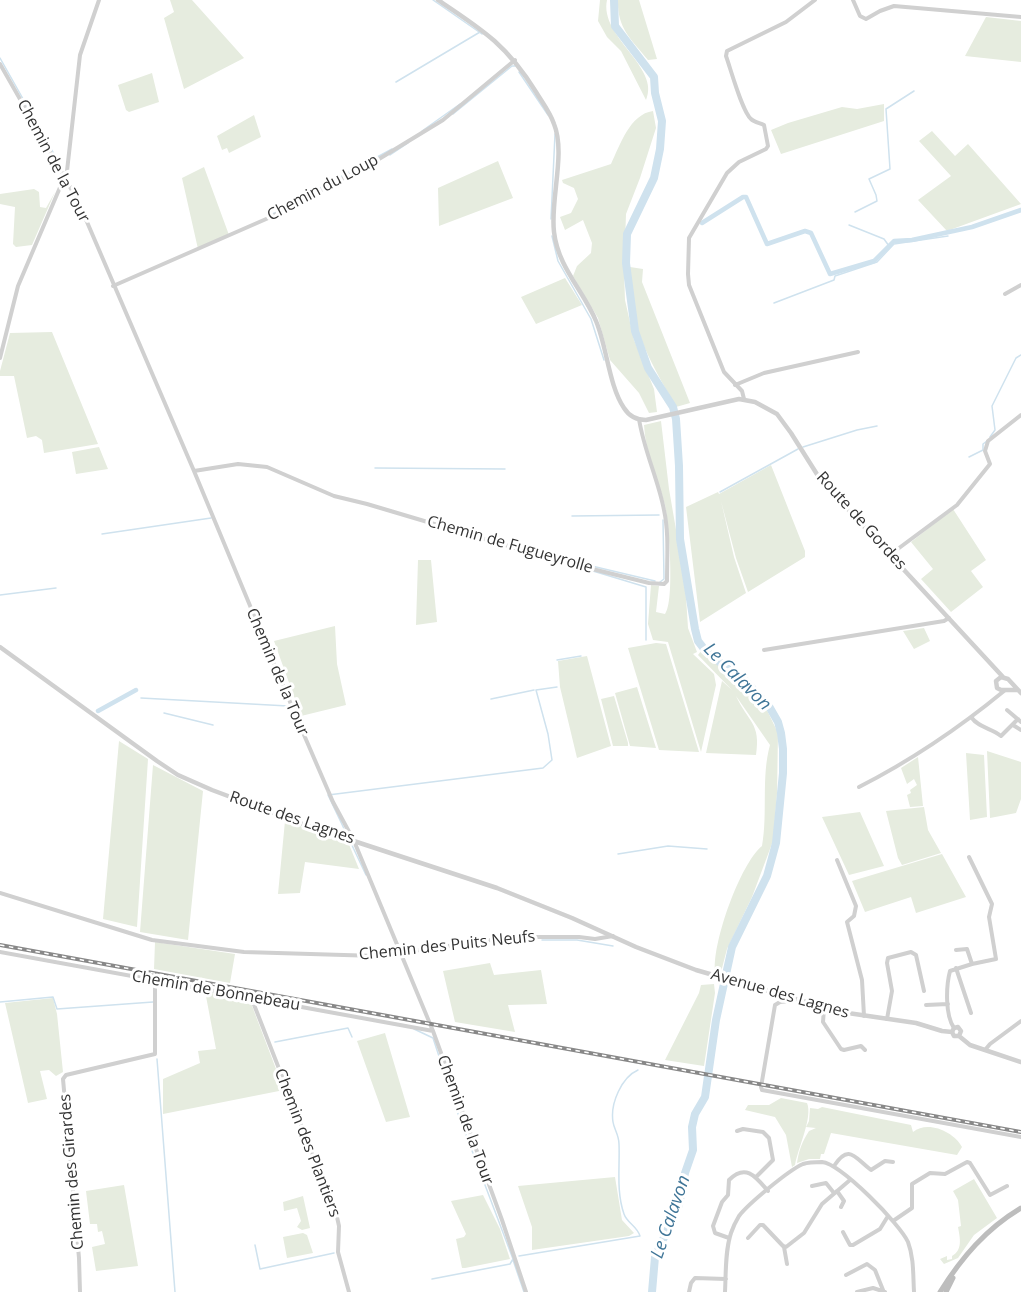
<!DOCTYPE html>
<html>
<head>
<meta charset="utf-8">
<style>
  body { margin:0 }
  canvas { display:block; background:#fff }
</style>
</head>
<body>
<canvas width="1021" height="1292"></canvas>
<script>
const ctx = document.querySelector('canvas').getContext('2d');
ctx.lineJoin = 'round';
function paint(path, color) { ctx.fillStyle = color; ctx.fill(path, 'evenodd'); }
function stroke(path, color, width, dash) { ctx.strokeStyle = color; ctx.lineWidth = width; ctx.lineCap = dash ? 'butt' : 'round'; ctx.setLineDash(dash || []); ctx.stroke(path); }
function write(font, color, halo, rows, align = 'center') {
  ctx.font = font + ' "Open Sans",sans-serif'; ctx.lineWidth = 6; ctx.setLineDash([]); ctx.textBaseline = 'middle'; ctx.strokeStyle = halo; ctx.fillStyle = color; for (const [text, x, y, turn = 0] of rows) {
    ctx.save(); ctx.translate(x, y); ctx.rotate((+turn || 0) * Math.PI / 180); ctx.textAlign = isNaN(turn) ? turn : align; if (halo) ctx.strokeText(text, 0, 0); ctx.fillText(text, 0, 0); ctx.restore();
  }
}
paint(new Path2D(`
  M170,0H192L244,58L184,89L164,18L174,12Z
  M600,0H607C599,37 661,67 646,100L621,51L607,37L598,21Z
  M618,0H639L657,59L648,60C631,39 617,28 618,0Z
  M986,17L1021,21V62L965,56Z
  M152,73L159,102L129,112L126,110L118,85Z
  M884,104V121L781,154L771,130L788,123L842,107L857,109Z
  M653,111L656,128L640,178L626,214L624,272L625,300L634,340L654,389L657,412L649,413L639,393L610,360L598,318L573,276L577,266L591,253L592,243L583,220L565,230L560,217L571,213L578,199L574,188L563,183L562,180L611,164C620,145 630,114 653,111Z
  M254,115L261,137L229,153L227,148L222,150L217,136Z
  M932,131L955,156L968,144L1021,204L947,231L918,200L951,176L919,141Z
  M498,161L513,198L439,226L438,188Z
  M204,167L229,235L198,249L182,178Z
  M34,189L39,192L40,207L46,208L55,192L32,245L16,247L13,244L15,207L0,204V194Z
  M630,267L643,269L642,282L690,403L676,407C657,373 636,339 631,300C630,289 631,278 630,267Z
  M565,278L582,305L536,324L521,297Z
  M52,332L98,444L44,453L42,440L36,436L27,438L14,376H0V371L10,333Z
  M661,421L669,489L685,582L688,628L697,652L693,654L714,674L716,685L701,752L668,642L653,640L648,624L651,585L659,586L656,612L665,614C675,602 669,523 665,505C658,478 645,452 644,425Z
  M99,447L108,469L76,474L72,452Z
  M771,465L805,551V557L748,592L736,558L721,501L734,557L746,593L700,622L686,507L718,492L719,494Z
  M953,509L986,560L971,571L983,587L951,612L921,579L933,569L911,542Z
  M418,560H431L437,622L416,625Z
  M335,626L337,664L346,705L301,716L274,641Z
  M924,628L930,641L914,649L903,631Z
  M656,643L666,644L699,752L659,750L628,648Z
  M701,651L745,682L765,706L778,733L777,794L773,841L752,897L727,949L721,972L715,970C713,941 740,864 762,846C768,813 761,777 770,745L736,696C748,722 761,723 756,755L706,753L722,681L732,690L698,655Z
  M587,656L611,746L577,758L560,687L558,661Z
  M637,687L656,748L630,746L615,693Z
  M614,696L628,743V746H613L601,699Z
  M119,741L148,759L137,927L103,919Z
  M987,751L1021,762V799L1016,813L990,818Z
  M966,753L984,755L987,817L970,820Z
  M918,757L923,806L910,807L907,795L911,793L910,790L917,785L914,779L907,784L901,768Z
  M153,765L203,791L188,940L140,932Z
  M924,807L928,830L941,853L902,865L898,858L886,811Z
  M860,812L884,866L849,875L822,817Z
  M285,821L348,842L359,869L305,862L300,893L278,894Z
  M942,854L966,897L916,913L911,897L865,912L852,881Z
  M155,942L235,954L230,983L154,969Z
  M490,963L494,975L541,970L547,1004L508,1005L515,1032L455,1022L443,971Z
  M714,984L715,993L704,1066L665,1060L699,993L701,985Z
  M205,991L249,998L284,1090L163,1114V1079L200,1063L198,1051L216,1049Z
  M53,998L57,1014L63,1072L56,1076L49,1070L40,1071L47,1099L28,1103L5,1003Z
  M385,1033L410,1117L386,1122L357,1041Z
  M781,1098L807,1103C813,1117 798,1148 795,1165L792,1167L786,1135L775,1117L745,1110L748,1105H769Z
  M822,1107L911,1125L913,1132C928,1120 954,1132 962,1147L957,1155L831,1133L824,1154H821L820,1159H809L797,1163C799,1150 802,1142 809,1131L816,1128L806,1127L809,1121L810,1108L818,1109Z
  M615,1177L622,1220L634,1233L629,1236L532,1250V1227L518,1186Z
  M974,1179L997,1218L974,1235L958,1258L944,1264L940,1259L947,1256V1260L952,1259V1256C963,1250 960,1238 958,1227L961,1226L958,1200L953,1191Z
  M124,1185L138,1266L96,1271L92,1247L105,1244L102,1231L98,1232L97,1224H90L86,1191Z
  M483,1195L500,1229L510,1259L465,1268H462L456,1239L464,1237L466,1234L451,1201Z
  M303,1196L310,1228L302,1230L297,1227L301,1221L297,1208L284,1211L283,1202Z
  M303,1233L307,1235L313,1253L287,1258L283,1237Z`), '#e6ecdf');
stroke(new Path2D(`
  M433,0L482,34
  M0,58L62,168
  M519,72L548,115
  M396,82L480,32
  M453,114L512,66H515
  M422,131L460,104
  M390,155L408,143
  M320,188L392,149
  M855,212L877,201L876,195L869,179L890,169L886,109L914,91
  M270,215L279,211
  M551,219L555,134
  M849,225L884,239L889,246
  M552,236L558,261L591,319L604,360
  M774,303L834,280L835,276L877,262L894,244L948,236
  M990,437L995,430L992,406L1016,358L1021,355
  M803,447L857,430L877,426
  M969,457L983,450V444L987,441
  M375,468L505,469
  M720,492L798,449
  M572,516L659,515
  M102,534L211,518
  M575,562L655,581
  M593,571L646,587V640
  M660,582L664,579L663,520
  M0,595L56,588
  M557,660L581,656
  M141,698L288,706
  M491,699L534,690
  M164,713L213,725
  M348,837L328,795L543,768L552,760L548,734L536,690L557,687
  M350,841L366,875
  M618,854L668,846L707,849
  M542,940H577L613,946
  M0,1002L53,997L57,1009L153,1002
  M414,1029L433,1038L457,1111L513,1259L510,1264L432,1279
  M275,1042L348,1028L352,1037
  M157,1059L175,1292
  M255,1245L260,1269L334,1253
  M519,1256L640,1236C637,1226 627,1223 624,1214C616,1191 620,1167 619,1144C619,1135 614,1129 613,1122C610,1103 622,1077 638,1070
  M513,1260L524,1292`), '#cfe2ee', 1.5);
stroke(new Path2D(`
  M702,223L743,197H746L767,244L805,231L811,233L830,274L874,261L894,241L912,240L972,227L1021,210
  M98,711L136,690`), '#cfe2ee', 4.5);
stroke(new Path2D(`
  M614,0L615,26L654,77L655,93L662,121L660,149L654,178L627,234L626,263L635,331L648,368L673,407L676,419L679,466L680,539L695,629L698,641L705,650L728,669L742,677L770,708L778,722L781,733L783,749V773L776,843L767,876L732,947L716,1020L705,1097L695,1114L692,1127L693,1150L685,1173L679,1205L655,1257L652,1292`), '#cfe2ee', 8);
stroke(new Path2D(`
  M853,0L860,16L866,19L880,11L894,6L1021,17
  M0,64L78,201L194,471L298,721L333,802L354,841L433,1031L502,1220L526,1292
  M113,286L273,216L379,159L443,120L515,60
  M1005,294L1021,285
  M0,358L18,286L67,171L80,55L99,0
  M735,385L764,373L858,352
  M744,399L742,391L724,372L689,285L688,274L689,238L727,173L739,162L766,149L768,146L764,125C760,123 754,122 751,119C742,111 731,70 726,56L727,51L786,22L815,0
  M194,471L238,464L267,467L334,496L367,504L552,559L649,583L664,584L667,581C667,557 669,533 664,510C658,479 644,451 639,419
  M891,554L957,505L990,464L985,451L988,441L1021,415
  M764,650L944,621L949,618
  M1007,710L1021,722
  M971,717C979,728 991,728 1001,736L1018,719
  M1013,725L1021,730
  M859,787C912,760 959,728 1004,691
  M837,860L856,906L854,916L847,922L862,980L864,1016
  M0,893L152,940L244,952L377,956L491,940L537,937H579L595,939L613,936
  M956,950L967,949L972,964
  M0,952L433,1031
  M956,968L971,1013
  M251,997L337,1217L339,1226L338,1252L349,1292
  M791,998L789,1001L780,1002L775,1005L761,1087L762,1090L1021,1137
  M926,1005L948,1004
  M824,1008L823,1022L841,1049L844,1050L861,1046L865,1050
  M887,1019L892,991L887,963L888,958L911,952L916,955L924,991
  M954,1028C945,1015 946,986 950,971L972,964L996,959L989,917L992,904L969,857
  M985,1050L990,1044L1021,1021
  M737,1131L743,1129L763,1132L769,1138L773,1160L756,1177
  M834,1166C849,1143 855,1158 871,1170L885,1161L893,1162
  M812,1186L826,1183L834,1193
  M837,1191L844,1201L841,1207
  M893,1221L912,1208V1184L930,1173L945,1174L967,1162L970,1163L990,1195L1007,1186
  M843,1232L850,1245H853L880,1229L888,1216
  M729,1238L715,1233L713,1226L722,1202L728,1195L729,1180C746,1163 756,1177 768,1191
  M748,1238L760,1225H763L783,1246L786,1247L804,1233L822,1204L850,1180
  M784,1247L787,1264
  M846,1275L867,1264L875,1270L883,1290
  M80,1292L79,1258L63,1079L66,1075L155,1054V980
  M689,1292L691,1283L695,1278L726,1279
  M725,1292C726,1273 725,1251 731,1233C733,1227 736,1221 739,1216C748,1204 789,1170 803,1164C809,1162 816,1162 822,1162C841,1164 900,1224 908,1242C914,1258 913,1275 914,1292
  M857,1292L873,1288L885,1292`), '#d0d0d0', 4);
stroke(new Path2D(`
  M438,0C483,30 507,45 536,92C542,102 550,112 554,124C566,153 550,200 554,232C558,267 583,290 596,321C607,347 609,386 624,408C629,416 636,420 646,420L739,399L755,402L777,414L791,433L820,479L1003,677
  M0,647L157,761L178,775L212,790L308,826L497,888L572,918L636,947L696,970L841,1012L916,1023L942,1031L952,1032L954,1036H959L970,1045L1021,1062
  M1018,690H1001L997,688L996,681L1001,677L1008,679L1021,693
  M952,1032L954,1028L958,1027L961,1031L959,1036`), '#d0d0d0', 4.5);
stroke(new Path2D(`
  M940,1292C962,1257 986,1229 1021,1208
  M946,1292L953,1278`), '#bdbdbd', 5);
const rail = new Path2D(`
  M0,945L1021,1132`);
stroke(rail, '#888', 4);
stroke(rail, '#fff', 1.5, [4.5]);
write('16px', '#333', '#fff', [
  ["Chemin de la Tour",53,161,62],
  ["Chemin du Loup",323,188,-28],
  ["Route de Gordes",861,521,48],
  ["Chemin de Fugueyrolle",510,545,16],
  ["Chemin de la Tour",277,672,67],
  ["Route des Lagnes",292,818,19],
  ["Chemin des Puits Neufs",447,946,-6],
  ["Chemin de Bonnebeau",216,991,10],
  ["Avenue des Lagnes",780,994,16],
  ["Chemin de la Tour",465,1120,70],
  ["Chemin des Plantiers",307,1143,69],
  ["Chemin des Girardes",72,1172,-95]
]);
write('italic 18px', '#3f7597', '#fff', [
  ["Le Calavon",737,677,45],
  ["Le Calavon",671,1217,-71]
]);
</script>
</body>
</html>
